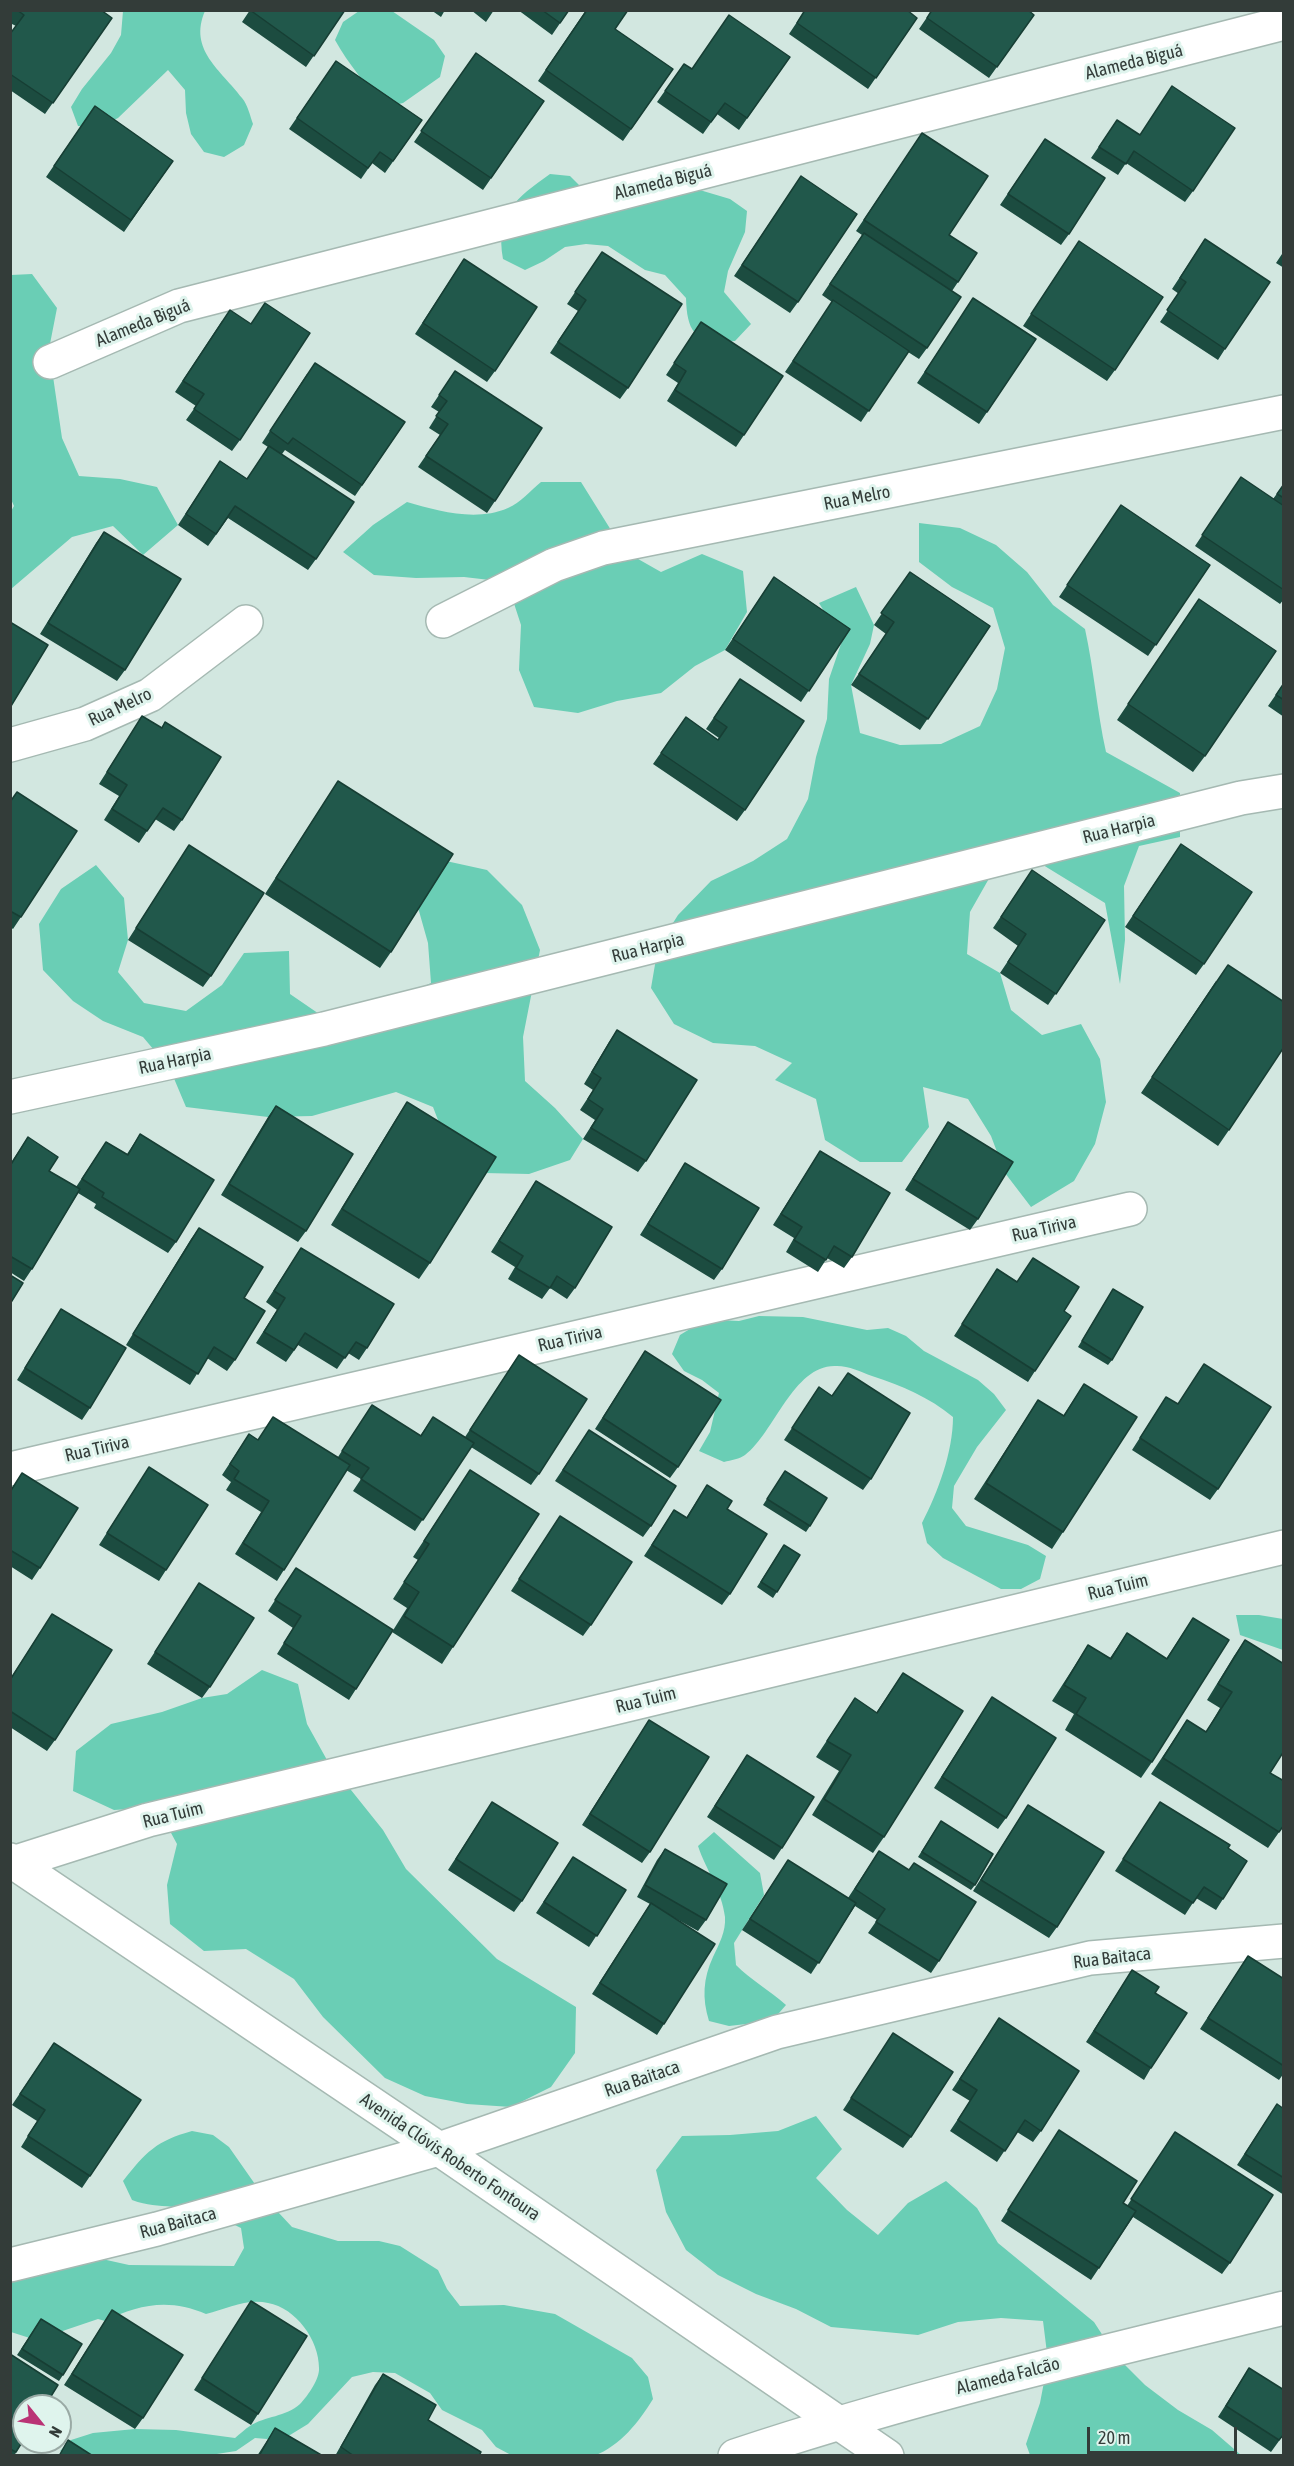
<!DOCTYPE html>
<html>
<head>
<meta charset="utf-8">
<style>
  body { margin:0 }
  #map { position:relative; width:1294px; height:2466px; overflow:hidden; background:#d2e7e0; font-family:"Asap Condensed",sans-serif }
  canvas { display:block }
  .frame { position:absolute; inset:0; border:12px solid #333c39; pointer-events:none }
  .north { position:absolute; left:12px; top:2394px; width:60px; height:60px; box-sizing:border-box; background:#dff4ed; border:2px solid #9aaaa5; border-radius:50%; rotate:120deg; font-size:16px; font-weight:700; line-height:24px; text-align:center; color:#333c39 }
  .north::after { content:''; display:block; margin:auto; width:21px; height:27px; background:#ba3375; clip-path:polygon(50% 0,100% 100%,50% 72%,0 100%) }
  .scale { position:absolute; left:1087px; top:2427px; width:150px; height:27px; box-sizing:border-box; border:3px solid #333c39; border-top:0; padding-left:8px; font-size:18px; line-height:21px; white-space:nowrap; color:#333c39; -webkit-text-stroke:4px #dff4ed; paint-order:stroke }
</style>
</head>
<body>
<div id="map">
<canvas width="1294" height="2466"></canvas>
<div class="frame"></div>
<div class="north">N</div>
<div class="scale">20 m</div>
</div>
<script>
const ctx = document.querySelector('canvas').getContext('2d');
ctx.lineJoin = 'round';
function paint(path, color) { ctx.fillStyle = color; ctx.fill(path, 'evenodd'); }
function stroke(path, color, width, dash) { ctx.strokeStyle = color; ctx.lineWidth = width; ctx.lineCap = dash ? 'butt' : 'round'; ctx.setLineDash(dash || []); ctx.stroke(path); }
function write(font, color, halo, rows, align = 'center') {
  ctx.font = font + ' "Asap Condensed",sans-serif'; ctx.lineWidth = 6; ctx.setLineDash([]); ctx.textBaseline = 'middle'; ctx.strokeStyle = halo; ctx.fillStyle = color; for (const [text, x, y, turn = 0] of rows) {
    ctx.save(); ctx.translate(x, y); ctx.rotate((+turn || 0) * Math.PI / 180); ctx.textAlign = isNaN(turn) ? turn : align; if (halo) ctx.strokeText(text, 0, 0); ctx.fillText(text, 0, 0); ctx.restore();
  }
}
paint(new Path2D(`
  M123,11H205C188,50 221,70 242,98C248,105 250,116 253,124L244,145L224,157L204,152L191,134L186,113L185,90L168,70L118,118L98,128L78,126L71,107L82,89L111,53L121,35Z
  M359,11H392L434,40L445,56L440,77L403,103L382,108C367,84 348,64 335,40L343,22Z
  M550,174L570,176L586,192L666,180L730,199L747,211L745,232L728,271L724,292L751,324L735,341C697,344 687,335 686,298L665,275L645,270L608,246L586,244L565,247L544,261L525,270L503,259C495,214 516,198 550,174Z
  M32,274L57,308L49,349L62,438L79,476L120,479L157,487L178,525L143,555L113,526L72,537L11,589L10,513L14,506L10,497L11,275Z
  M541,482H581L624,551L661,572L702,554L743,571L747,612L725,650L695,666L661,693L617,701L578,713L534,707L519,670L521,625L507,582L464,577L416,578L374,575L343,552L373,525L407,502C438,511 476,522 508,508C520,503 531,490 541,482Z
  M919,523L960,528L996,545L1027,572L1053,605L1085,629C1094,670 1097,711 1106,752L1180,793V837L1139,846L1124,886L1125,940L1120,984L1105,903L1030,857L991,875L970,912L967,954L1000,973L1011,1010L1042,1035L1081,1024L1100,1059L1106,1102L1095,1144L1074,1181L1031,1207L1005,1173L991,1136L968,1099L923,1087L929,1127L902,1162H860L825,1140L816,1099L775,1080L792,1063L755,1046L713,1043L674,1024L651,988L658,947L678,915L711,881L753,861L787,839L808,799L816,757L827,719L829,679L842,641L819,603L856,587L874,625L870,644L851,685L860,733L900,745L941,744L980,726L997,689L1005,648L993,608L952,587L919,562Z
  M446,861L487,870L522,905L540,950L523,1037L525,1081L555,1108L583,1139L570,1160L529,1174L484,1173L448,1146L433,1107L396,1092L312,1116L268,1117L186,1107L170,1069L143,1037L103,1021L73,1001L43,970L39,924L61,889L96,865L124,898L128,940L118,972L144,1003L186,1011L222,985L244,953L289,951L290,994L325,1018L398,999L431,983L428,943L417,904Z
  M759,1316L803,1317L867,1330L888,1328L906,1336L924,1351L978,1380L994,1394L1006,1410L977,1447L954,1486L952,1508L966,1526L1028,1545L1046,1556L1040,1579L1021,1589H1001L943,1558L927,1543L922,1523C938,1492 953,1452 953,1417C929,1397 902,1386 872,1376C861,1372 849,1366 837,1366C794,1363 775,1432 745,1455C740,1459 731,1460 724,1462L699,1451L710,1432L719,1393L702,1380L684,1371L672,1354L680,1335L698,1324L718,1320L739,1321Z
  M1236,1615H1259L1283,1619V1650L1240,1635Z
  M262,1670L298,1684L307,1724L327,1760L383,1830L406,1869L497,1959L576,2007L575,2053L551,2087L511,2107L467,2104L425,2096L385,2078L323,2017L294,1979L246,1949L204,1951L170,1924L167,1885L177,1844L157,1807L114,1810L73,1791L76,1751L111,1724L162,1712L202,1698L227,1694Z
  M714,1832L760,1873L764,1895L734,1943L736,1965C751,1980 769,1990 786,2005L772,2021L729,2026L709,2021C702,1998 703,1979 713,1957C719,1944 726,1932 725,1917C722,1891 706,1870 698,1846Z
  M816,2116L842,2149L816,2178L847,2210L878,2235L908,2203L946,2181L977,2208L998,2243L1094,2322L1116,2356L1145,2385L1178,2410L1212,2430L1241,2455H1030L1026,2444L1040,2403L1048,2361L1043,2321L1001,2318L958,2322L918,2335L831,2327L796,2309L756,2294L718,2275L686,2250L666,2212L656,2170L682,2136L730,2135L778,2131Z
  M192,2131L213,2135L229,2147L264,2197L292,2227L338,2241H379L400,2246L438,2270L447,2289L460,2306L504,2305L555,2314L632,2358L648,2377L653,2399C638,2423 621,2445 594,2456L511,2455L496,2447L482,2430L442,2410L430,2393L395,2373L373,2372L352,2377L308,2424L290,2435L267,2439L255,2438L236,2451L204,2456L68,2455L60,2451L71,2440L93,2433L135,2429L176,2430L235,2438C240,2434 245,2429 250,2426C265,2416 286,2417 300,2404C308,2396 320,2378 319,2368C319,2340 296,2308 268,2303C247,2298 227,2309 206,2314C170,2298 138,2304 105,2321L98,2319L36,2340L11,2332L10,2275L84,2255L129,2265L234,2266L244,2248L241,2228C219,2217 197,2209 173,2207C157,2205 148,2206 132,2200L123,2181C146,2152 156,2141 192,2131Z`), '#6aceb5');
const street = new Path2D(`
  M50,362L179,306L1284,23
  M443,621L554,565L603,548L1284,412
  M10,745L85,724L150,695L246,622
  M10,1097L324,1029L1241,798L1284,791
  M10,1469L1130,1209
  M10,1864L148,1820L1284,1547
  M10,2265L157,2229L439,2149L777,2032L1090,1958L1284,1941
  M735,2456C915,2396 1099,2353 1284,2308`);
const secondary = new Path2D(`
  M10,1860L439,2149L887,2456`);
stroke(street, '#a5b9b2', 36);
stroke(secondary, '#a5b9b2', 36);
stroke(street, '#fff', 33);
stroke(secondary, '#fff', 33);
paint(new Path2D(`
  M12,10H101L112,18L45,114L10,90V34L16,26L10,23V13Z
  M250,10H345L306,67L242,22Z
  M431,10H445L441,17Z
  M471,10H494L486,22Z
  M518,10H569L552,35Z
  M586,10L615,29L673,69L623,141L538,81Z
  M805,10L917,18L868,89L789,34Z
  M932,10L1034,15L989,78L919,29Z
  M476,53L544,101L483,190L414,142Z
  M790,57L739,130L717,114L703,134L657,102L684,64L692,69Z
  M336,61L422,120L385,173L372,163L361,179L289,129Z
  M95,106L173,161L124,232L46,177Z
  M1117,120L1193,191L1185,202L1126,163L1118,175L1091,158Z
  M922,133L949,235L958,282L952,291L927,348L919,359L908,352L861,422L785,372L832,302L822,295L862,235L856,231Z
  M1045,139L1069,234L1061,245L1000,205Z
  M793,188L798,302L790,313L734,276Z
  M1205,239L1225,349L1218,360L1160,322L1179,294L1172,289Z
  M1284,251V268L1276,263Z
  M602,252L628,388L620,399L550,353L578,311L567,304Z
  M1071,253L1115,370L1107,381L1023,326Z
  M456,271L495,371L487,382L415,334Z
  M966,310L1036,339L979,424L917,383Z
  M222,321L240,440L232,451L186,420L196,406L175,392Z
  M701,322L744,435L736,447L667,401L678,383L666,375Z
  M455,371L495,501L487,513L418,467L440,435L429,428L439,412L431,407Z
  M307,374L405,422L355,496L285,450L282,454L316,559L308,570L228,518L208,546L178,525L220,461L247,479L268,447L262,443Z
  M1241,477L1273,499L1284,484V599L1280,604L1195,546Z
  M1121,505L1210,565L1148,656L1059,597Z
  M104,532L125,670L117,681L40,634L96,543Z
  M910,572L990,626L920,730L851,685L886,634L874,625Z
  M774,577L850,629L801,702L725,650Z
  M1199,599L1205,756L1193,772L1117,720Z
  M740,679L745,810L737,821L653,764L686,717L718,740L719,738L706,729Z
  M1284,683V717L1268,706Z
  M142,716L161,728L165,722L182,820L174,831L155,819L139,843L104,820L119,796L99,784Z
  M338,781L391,952L380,968L265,894Z
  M10,801L21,917L13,929L10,927Z
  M1181,844L1204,964L1196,975L1125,927Z
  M189,845L211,976L203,987L128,940Z
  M1024,882L1105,920L1048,1005L1000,973L1018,946L993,928Z
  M1216,981L1229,1130L1218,1146L1141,1093Z
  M617,1030L646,1161L638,1172L583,1139L595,1120L580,1110L593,1090L584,1084L609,1042Z
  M407,1102L430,1263L419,1279L331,1225L396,1119Z
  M276,1106L306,1231L298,1242L221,1195L268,1117Z
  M948,1122L978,1219L970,1230L905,1190Z
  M140,1134L176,1242L168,1253L94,1208L96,1204L78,1193L32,1269L24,1281L10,1272V1164L28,1137L49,1171L76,1187L106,1142L127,1154Z
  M820,1151L852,1257L844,1268L827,1258L818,1272L786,1252L794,1238L773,1225Z
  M685,1163L722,1269L714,1280L640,1235Z
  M536,1181L575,1288L567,1299L550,1288L542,1299L508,1279L515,1267L491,1252Z
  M199,1228L244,1298L235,1360L227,1371L207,1358L190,1385L126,1345L191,1239Z
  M301,1248L367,1348L359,1360L348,1353L337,1369L298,1345L286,1362L256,1343L277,1310L266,1302Z
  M997,1269L1064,1311L1035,1371L1028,1382L954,1336Z
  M1113,1289L1112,1360L1108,1365L1078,1347Z
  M61,1309L90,1408L82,1420L17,1380Z
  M645,1351L678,1467L670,1478L595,1429Z
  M519,1355L539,1474L531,1485L471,1447L415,1531L353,1491L361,1479L346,1470L277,1581L235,1554L261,1512L226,1490L231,1482L222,1475L249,1434L258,1440L338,1457L372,1405L420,1436L433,1417L465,1437Z
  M1204,1364L1218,1489L1210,1500L1132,1450L1166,1397L1178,1404Z
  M1084,1384L1063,1532L1052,1549L974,1499L1038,1400L1063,1416Z
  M819,1387L832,1396L871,1479L863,1490L784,1440Z
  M589,1430L651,1526L643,1537L555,1481Z
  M149,1467L166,1570L159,1581L99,1545Z
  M470,1470L453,1647L442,1664L392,1632L407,1608L393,1599L418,1560L413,1557Z
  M785,1471L810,1526L806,1532L763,1505Z
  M22,1473L40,1568L32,1580L10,1566V1491Z
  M707,1485L727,1509L730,1594L722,1605L644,1556L674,1510L686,1518Z
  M560,1516L591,1625L583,1636L511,1591Z
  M784,1545L800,1555L773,1598L757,1587Z
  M296,1568L356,1689L349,1700L277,1654L293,1628L268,1611Z
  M199,1583L210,1687L202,1698L147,1664Z
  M52,1614L55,1740L47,1751L10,1727V1679Z
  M1193,1618L1152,1762L1141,1778L1065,1730L1074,1714L1052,1701L1088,1645L1110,1658L1127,1633L1166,1659Z
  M1245,1640L1270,1773L1284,1825L1268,1848L1151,1774L1187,1720L1206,1732L1220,1708L1207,1700L1234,1656Z
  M903,1673L884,1837L873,1853L812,1815L839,1771L816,1757L855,1698L876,1713Z
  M992,1697L1006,1818L998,1829L934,1788Z
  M649,1720L650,1852L642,1863L582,1825Z
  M747,1755L782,1848L774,1860L707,1817Z
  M492,1802L522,1901L514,1912L448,1870Z
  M1160,1802L1223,1899L1216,1910L1196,1898L1185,1915L1115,1871Z
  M1028,1805L1057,1927L1049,1938L973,1891Z
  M941,1821L975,1885L971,1890L918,1857Z
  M665,1849L706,1920L698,1931L664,1912V2024L657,2035L592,1994L650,1904L637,1897L657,1860Z
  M879,1851L939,1961L931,1973L868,1933L877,1920L855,1906L811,1974L742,1930L788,1860L848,1898Z
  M573,1857L626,1890L589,1947L536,1913Z
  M1248,1956L1284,1979V2073L1279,2080L1200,2029Z
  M1132,1970L1151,2068L1144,2080L1086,2042Z
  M999,2018L1041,2131L1033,2142L1017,2132L997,2162L950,2131L970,2101L952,2090Z
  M893,2033L911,2137L903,2148L843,2110Z
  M54,2043L141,2100L82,2188L21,2147L37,2121L12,2105Z
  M1284,2109V2195L1237,2165L1269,2116Z
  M1059,2130L1123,2203L1127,2206L1175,2132L1230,2263L1222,2274L1133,2217L1091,2280L1001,2221Z
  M251,2301L258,2414L251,2425L194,2390Z
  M112,2310L143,2418L135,2429L64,2385Z
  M41,2319L63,2375L59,2381L17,2355Z
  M10,2354L24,2439L14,2456H10Z
  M1249,2368L1284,2434L1271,2452L1218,2417Z
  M383,2374L428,2420L479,2456H335L375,2385Z
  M275,2428L323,2456H257Z`), '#1c4c40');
const building = new Path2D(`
  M17,10H101L112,18L53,103L10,74V34L24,15Z
  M250,10H345L314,56Z
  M542,10H569L560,23Z
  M587,10H628L615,29L673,69L631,129L546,70Z
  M805,10H907L917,18L876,78L797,23Z
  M932,10H1028L1034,15L997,67L927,18Z
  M729,15L790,57L747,118L725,103L711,122L665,91L684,64L692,69Z
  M476,53L544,101L491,178L421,131Z
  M336,61L422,120L393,161L380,152L368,168L297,118Z
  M1172,86L1235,128L1193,191L1134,151L1126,164L1099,147L1117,120L1140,135Z
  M95,106L173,161L131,220L54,166Z
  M922,133L988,176L949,235L977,253L958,282L864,220Z
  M1045,139L1105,178L1069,234L1008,194Z
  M801,176L857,214L798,302L742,265Z
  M864,233L961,297L927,348L830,284Z
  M1205,239L1270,282L1225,349L1167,310L1186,282L1180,278Z
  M1079,241L1163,297L1115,370L1031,314Z
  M602,252L682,304L628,388L558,342L586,300L575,292Z
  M464,259L537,307L495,371L423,323Z
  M973,298L1036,339L987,412L925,372Z
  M833,300L909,351L869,411L793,361Z
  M265,303L310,333L240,440L194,409L204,394L183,381L230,310L251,324Z
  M701,322L783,376L744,435L675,390L686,371L674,363Z
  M315,363L405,422L362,485L293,438L288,444L270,431Z
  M455,371L542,428L495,501L426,456L448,424L436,416L447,401L439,395Z
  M269,446L354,502L316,559L235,506L216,534L186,514L220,461L247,479Z
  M1241,477L1284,506V590L1202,535Z
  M1284,484V498L1277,494Z
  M1121,505L1210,565L1156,645L1067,585Z
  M104,532L181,579L125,670L48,623Z
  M910,572L990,626L928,719L859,674L894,622L881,613Z
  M774,577L850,629L809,691L733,639Z
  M1199,599L1276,651L1205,756L1128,704Z
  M10,622L48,645L11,706H10Z
  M740,679L804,721L745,810L661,753L686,717L718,740L727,727L714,718Z
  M1284,683V700L1276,695Z
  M142,716L162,728L165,722L221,757L182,820L163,808L147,831L112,809L127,785L107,772Z
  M338,781L453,854L391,952L276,878Z
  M17,792L77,831L21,917L10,911V802Z
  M1181,844L1252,892L1204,964L1133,916Z
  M189,845L264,893L211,976L136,928Z
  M1032,870L1105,920L1056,994L1008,962L1026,934L1001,917Z
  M1228,965L1284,1002V1047L1229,1130L1152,1077Z
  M617,1030L697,1080L646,1161L591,1128L603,1109L588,1099L601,1078L592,1072Z
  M407,1102L496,1157L430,1263L342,1209Z
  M276,1106L353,1154L306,1231L229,1184Z
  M948,1122L1013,1162L978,1219L913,1179Z
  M140,1134L214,1180L176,1242L102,1197L104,1193L82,1179L106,1142L128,1155Z
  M28,1137L58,1157L49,1171L80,1189L32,1269L10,1256V1166Z
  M820,1151L890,1193L852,1257L834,1246L826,1260L794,1240L802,1227L781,1214Z
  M685,1163L759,1208L722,1269L648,1224Z
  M536,1181L612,1227L575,1288L557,1276L550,1288L516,1268L523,1256L499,1241Z
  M199,1228L263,1267L244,1298L265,1311L235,1360L214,1347L198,1374L133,1334Z
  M301,1248L394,1304L367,1348L356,1342L345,1358L305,1333L294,1350L264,1332L285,1298L274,1291Z
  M1033,1258L1079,1287L1064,1311L1071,1316L1035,1371L962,1324L997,1269L1017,1282Z
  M10,1275L23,1283L10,1304Z
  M1113,1289L1143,1307L1112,1360L1082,1341Z
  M61,1309L126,1348L90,1408L25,1368Z
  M645,1351L721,1400L678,1467L603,1418Z
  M519,1355L587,1399L539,1474L470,1430Z
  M1204,1364L1271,1407L1218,1489L1140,1438L1166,1397L1178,1404Z
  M848,1373L910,1413L871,1479L792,1428L819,1387L832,1396Z
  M1084,1384L1137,1417L1063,1532L986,1483L1038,1400L1064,1416Z
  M372,1405L421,1436L433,1417L474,1443L423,1520L361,1479L369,1468L342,1451Z
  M273,1417L350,1465L284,1570L243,1543L269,1501L234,1479L239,1471L230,1464L249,1434L258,1440Z
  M589,1430L676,1486L651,1526L563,1470Z
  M149,1467L208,1505L166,1570L107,1533Z
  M470,1470L539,1514L453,1647L404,1616L419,1592L404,1582L429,1544L424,1541Z
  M785,1471L827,1498L810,1526L767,1499Z
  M22,1473L78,1508L40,1568L10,1550V1492Z
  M707,1485L732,1501L727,1509L767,1534L730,1594L652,1545L674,1510L687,1518Z
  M560,1516L632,1562L591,1625L519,1579Z
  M784,1545L800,1555L777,1592L761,1582Z
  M296,1568L393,1630L356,1689L284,1643L301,1616L275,1600Z
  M199,1583L254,1618L210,1687L155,1652Z
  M52,1614L112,1650L55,1740L10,1711V1680Z
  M1193,1618L1229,1640L1152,1762L1076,1714L1086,1698L1064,1685L1088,1645L1111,1659L1127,1633L1167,1659Z
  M1245,1640L1284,1664V1751L1270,1773L1284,1781V1825L1279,1832L1163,1758L1187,1720L1206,1732L1232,1692L1218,1684Z
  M903,1673L963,1711L884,1837L824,1799L851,1755L827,1741L855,1698L877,1713Z
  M992,1697L1056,1738L1006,1818L942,1777Z
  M649,1720L709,1757L650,1852L590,1814Z
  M747,1755L814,1797L782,1848L715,1806Z
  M492,1802L558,1843L522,1901L456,1859Z
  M1160,1802L1230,1845L1228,1848L1247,1861L1223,1899L1204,1887L1193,1903L1123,1859Z
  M1028,1805L1104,1852L1057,1927L981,1880Z
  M941,1821L993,1854L975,1885L922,1852Z
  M665,1849L727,1884L706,1920L645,1885Z
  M879,1851L909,1870L914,1863L976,1902L939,1961L876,1922L885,1909L855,1889Z
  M573,1857L626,1890L597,1936L544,1902Z
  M788,1860L856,1903L819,1963L750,1919Z
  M651,1903L715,1944L664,2024L600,1983Z
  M1248,1956L1284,1979V2066L1208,2018Z
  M1132,1970L1159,1987L1155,1993L1187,2013L1151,2068L1094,2031Z
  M999,2018L1079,2071L1041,2131L1025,2120L1005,2151L958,2120L977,2090L960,2079Z
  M893,2033L953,2072L911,2137L851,2098Z
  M54,2043L141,2100L90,2176L28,2136L45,2110L20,2094Z
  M1277,2104L1284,2109V2178L1245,2154Z
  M1059,2130L1137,2181L1123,2203L1136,2211L1099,2268L1008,2210Z
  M1175,2132L1273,2195L1230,2263L1131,2199Z
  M251,2301L307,2336L258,2414L202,2378Z
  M112,2310L183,2355L143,2418L72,2374Z
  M41,2319L82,2344L63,2375L22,2349Z
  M10,2354L58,2385L45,2406H24V2439L16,2452L10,2449Z
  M1249,2368L1284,2390V2434L1279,2440L1226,2406Z
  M383,2374L436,2405L428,2420L481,2452L479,2456H354L341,2447Z
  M275,2428L323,2456H259Z
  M68,2440L93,2456H59Z`);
paint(building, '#21584b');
stroke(building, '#173e34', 1.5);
write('18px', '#333c39', '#dff4ed', [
  ["Alameda Biguá",1134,62,-14],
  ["Alameda Biguá",663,182,-14],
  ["Alameda Biguá",143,323,-22],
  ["Rua Melro",857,498,-11],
  ["Rua Melro",120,707,-25],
  ["Rua Harpia",1119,829,-14],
  ["Rua Harpia",648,948,-14],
  ["Rua Harpia",175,1061,-12],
  ["Rua Tiriva",1044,1229,-13],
  ["Rua Tiriva",570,1339,-13],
  ["Rua Tiriva",97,1449,-13],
  ["Rua Tuim",1118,1587,-14],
  ["Rua Tuim",646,1700,-14],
  ["Rua Tuim",173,1815,-14],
  ["Rua Baitaca",1112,1958,-7],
  ["Rua Baitaca",642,2079,-19],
  ["Avenida Clóvis Roberto Fontoura",450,2157,34],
  ["Rua Baitaca",178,2223,-15],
  ["Alameda Falcão",1008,2376,-14]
]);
</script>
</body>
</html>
